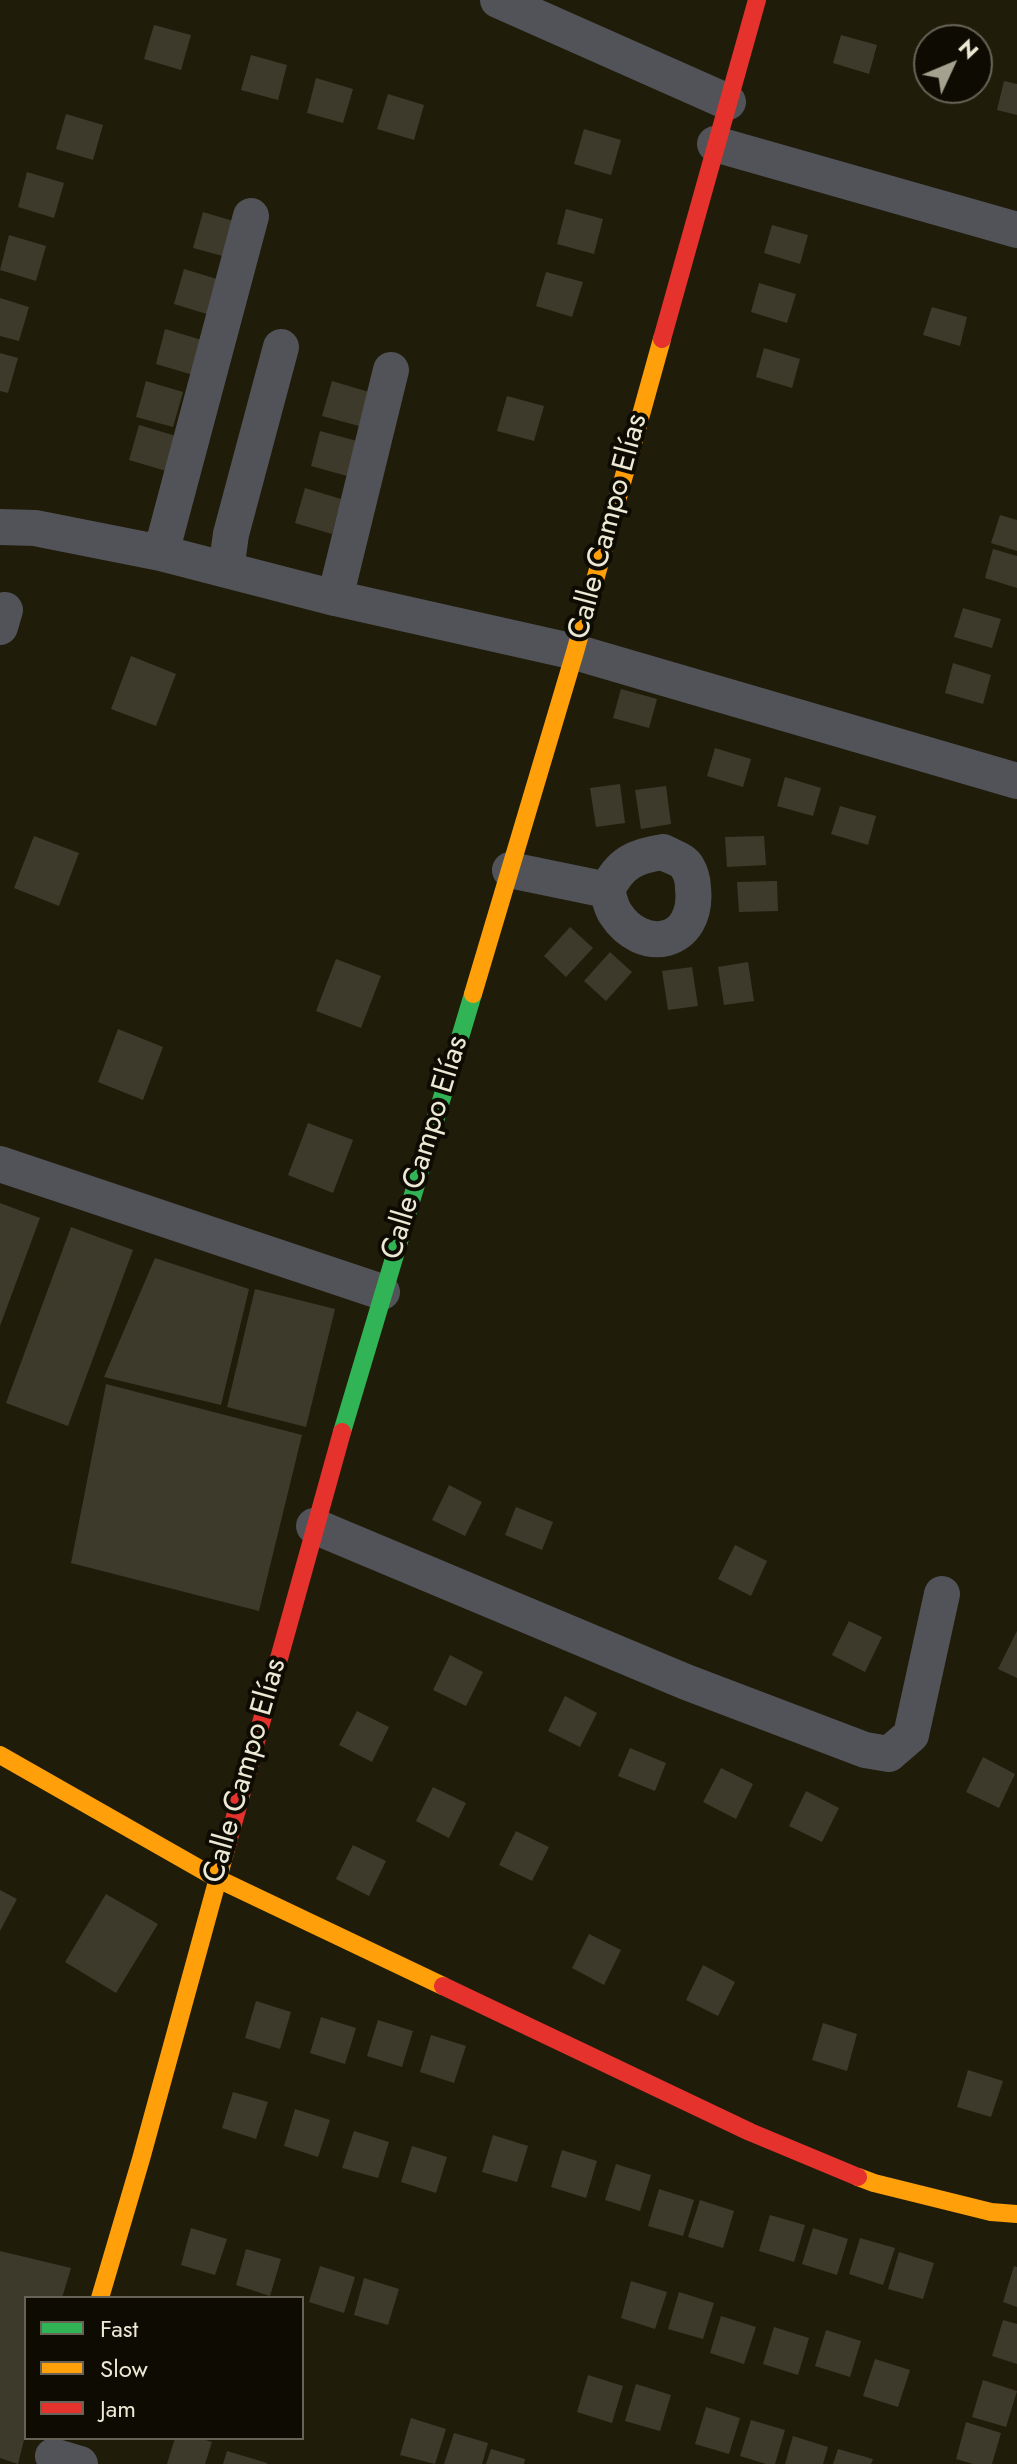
<!DOCTYPE html>
<html>
<head>
<meta charset="utf-8">
<style>
  body { margin:0 }
  #map { position:relative; width:1017px; height:2464px; overflow:hidden; background:#201c0a; font-family:Jost,sans-serif }
  canvas { display:block }
  .legend { position:absolute; left:24px; top:2296px; width:280px; height:144px; box-sizing:border-box; background:#0e0c02; border:2px solid #676457; margin:0; padding:10px 14px; list-style:none; font-size:24px; color:#ece9d6 }
  .legend li { display:flex; align-items:center; gap:16px; height:40px }
  .legend b { width:40px; border:2px solid #676457 }
  .north { position:absolute; left:913px; top:24px; width:80px; height:80px; box-sizing:border-box; background:#0e0c02; border:2px solid #676457; border-radius:50%; rotate:46deg; font-size:22px; font-weight:700; line-height:32px; text-align:center; color:#ece9d6 }
  .north::after { content:''; display:block; margin:auto; width:28px; height:36px; background:#a5a18f; clip-path:polygon(50% 0,100% 100%,50% 72%,0 100%) }
</style>
</head>
<body>
<div id="map">
<canvas width="1017" height="2464"></canvas>
<ul class="legend">
<li><b style="height:10px;background:#30b455"></b>Fast</li>
<li><b style="height:10px;background:#ff9f0a"></b>Slow</li>
<li><b style="height:10px;background:#e5322d"></b>Jam</li>
</ul>
<div class="north">N</div>
</div>
<script>
const ctx = document.querySelector('canvas').getContext('2d');
ctx.lineJoin = 'round';
function paint(path, color) { ctx.fillStyle = color; ctx.fill(path, 'evenodd'); }
function stroke(path, color, width, dash) { ctx.strokeStyle = color; ctx.lineWidth = width; ctx.lineCap = dash ? 'butt' : 'round'; ctx.setLineDash(dash || []); ctx.stroke(path); }
function write(font, color, halo, rows, align = 'center') {
  ctx.font = font + ' Jost,sans-serif'; ctx.lineWidth = 8; ctx.setLineDash([]); ctx.textBaseline = 'middle'; ctx.strokeStyle = halo; ctx.fillStyle = color; for (const [text, x, y, turn = 0] of rows) {
    ctx.save(); ctx.translate(x, y); ctx.rotate((+turn || 0) * Math.PI / 180); ctx.textAlign = isNaN(turn) ? turn : align; if (halo) ctx.strokeText(text, 0, 0); ctx.fillText(text, 0, 0); ctx.restore();
  }
}
paint(new Path2D(`
  M154,25L191,35L181,70L144,59Z
  M841,35L877,45L869,74L833,63Z
  M251,55L287,65L278,100L241,90Z
  M316,78L353,89L343,123L307,113Z
  M1004,81L1017,84V115L997,110Z
  M388,94L424,105L414,140L377,129Z
  M66,114L103,125L93,160L56,149Z
  M584,129L621,140L611,175L574,164Z
  M27,172L64,183L54,218L18,207Z
  M566,209L603,219L594,254L557,244Z
  M203,212L240,223L230,258L193,248Z
  M772,225L808,235L800,264L764,253Z
  M9,235L46,246L36,281L0,270Z
  M184,269L220,280L210,315L174,304Z
  M546,272L583,282L572,317L536,306Z
  M759,283L796,294L787,323L751,312Z
  M0,298L29,307L19,341L0,336Z
  M932,307L967,317L960,346L923,335Z
  M165,329L202,340L193,375L156,364Z
  M764,348L800,359L792,388L756,377Z
  M0,353L18,358L8,393L0,391Z
  M146,381L183,392L173,427L136,417Z
  M332,381L369,392L359,426L322,416Z
  M507,396L544,406L534,441L497,431Z
  M139,425L176,436L166,471L129,460Z
  M320,431L357,441L347,476L311,466Z
  M305,488L341,499L332,534L295,523Z
  M1000,515L1017,520V551L991,543Z
  M993,549L1017,556V588L985,578Z
  M963,608L1001,619L992,648L954,637Z
  M131,656L176,674L156,726L111,709Z
  M953,663L991,675L983,704L945,693Z
  M621,689L657,699L649,728L613,718Z
  M715,748L751,759L743,787L707,776Z
  M785,777L821,788L813,816L777,806Z
  M620,784L625,823L596,827L590,788Z
  M666,786L671,824L641,829L635,790Z
  M840,806L876,816L868,845L831,834Z
  M34,836L79,853L59,906L14,888Z
  M764,836L766,865L727,867L725,837Z
  M777,881L778,911L739,912L737,882Z
  M570,927L593,948L566,977L544,956Z
  M610,952L632,972L606,1001L584,981Z
  M336,959L381,976L361,1028L316,1011Z
  M748,962L754,1001L724,1005L718,967Z
  M692,967L698,1006L668,1010L662,971Z
  M118,1029L163,1047L143,1100L98,1082Z
  M308,1123L353,1140L333,1193L288,1175Z
  M0,1203L40,1218L0,1326Z
  M71,1227L133,1250L68,1426L6,1403Z
  M155,1258L249,1289L221,1405L104,1377Z
  M255,1289L335,1309L306,1427L227,1407Z
  M106,1384L302,1435L259,1611L71,1563Z
  M449,1485L482,1502L465,1536L432,1520Z
  M516,1507L553,1522L542,1550L505,1535Z
  M735,1545L767,1561L751,1596L718,1579Z
  M849,1621L882,1637L865,1672L832,1655Z
  M1017,1631V1678L998,1669Z
  M450,1655L483,1672L466,1706L433,1690Z
  M565,1696L597,1713L580,1747L548,1731Z
  M357,1711L389,1727L372,1762L339,1745Z
  M630,1748L666,1763L655,1791L618,1776Z
  M983,1757L1015,1774L999,1808L966,1792Z
  M721,1768L753,1784L736,1819L703,1802Z
  M433,1787L466,1803L449,1838L416,1821Z
  M806,1791L839,1808L822,1842L789,1826Z
  M516,1831L549,1847L532,1881L499,1865Z
  M353,1845L386,1861L369,1896L336,1879Z
  M0,1890L17,1899L0,1931Z
  M106,1894L158,1924L116,1993L65,1962Z
  M589,1934L621,1950L604,1985L572,1968Z
  M703,1965L735,1982L718,2016L686,2000Z
  M256,2001L291,2012L280,2049L245,2038Z
  M321,2017L356,2028L345,2064L310,2053Z
  M378,2020L413,2031L402,2067L367,2056Z
  M823,2023L857,2034L847,2071L812,2060Z
  M431,2035L466,2046L454,2083L420,2072Z
  M968,2070L1003,2081L991,2117L957,2107Z
  M233,2092L268,2102L256,2139L222,2128Z
  M295,2109L330,2120L318,2157L284,2146Z
  M354,2131L389,2142L378,2178L342,2168Z
  M493,2135L528,2146L517,2182L482,2172Z
  M412,2146L447,2157L436,2193L401,2182Z
  M562,2150L597,2161L586,2198L551,2187Z
  M616,2164L651,2175L640,2211L605,2200Z
  M659,2189L694,2200L683,2236L648,2226Z
  M700,2200L734,2211L723,2248L688,2237Z
  M770,2215L805,2225L794,2262L759,2251Z
  M191,2228L227,2239L215,2275L181,2265Z
  M813,2228L848,2239L837,2275L802,2264Z
  M860,2238L895,2248L883,2285L849,2274Z
  M246,2249L281,2259L270,2296L236,2285Z
  M0,2251L71,2268L62,2298H26V2432L18,2464L0,2458Z
  M899,2252L934,2263L923,2299L888,2289Z
  M320,2266L355,2277L344,2313L309,2302Z
  M1014,2266L1017,2267V2307L1003,2302Z
  M364,2278L399,2289L388,2325L354,2315Z
  M631,2281L667,2292L655,2329L621,2318Z
  M679,2292L714,2303L703,2339L668,2329Z
  M721,2316L756,2327L744,2364L710,2353Z
  M1003,2320L1017,2324V2364L992,2356Z
  M774,2327L809,2338L798,2375L763,2364Z
  M826,2330L861,2341L850,2377L815,2366Z
  M875,2359L910,2370L898,2407L863,2396Z
  M588,2375L623,2386L612,2423L577,2412Z
  M983,2380L1017,2391L1006,2427L972,2417Z
  M636,2384L671,2395L660,2431L625,2421Z
  M706,2407L740,2418L729,2454L695,2444Z
  M411,2418L446,2429L435,2464L400,2455Z
  M751,2420L785,2430L775,2464H766L740,2456Z
  M966,2422L1001,2433L992,2464H973L956,2459Z
  M454,2433L488,2443L482,2464H444Z
  M793,2436L828,2447L823,2464H785Z
  M175,2438H199L212,2442L205,2464H167Z
  M491,2449L525,2459L524,2464H486Z
  M838,2449L873,2459L871,2464H833Z
  M227,2451L267,2463V2464H223Z`), '#3d3a2b');
stroke(new Path2D(`
  M498,0L728,102
  M715,144L1017,230
  M0,527L35,528L161,553L335,598L575,652L1017,781
  M161,553L251,216
  M226,570L231,534L281,347
  M335,598L391,370
  M0,627L5,610
  M663,852C670,856 681,859 685,864C690,870 693,880 693,888C699,945 642,956 615,913C611,907 609,897 607,890C620,863 635,856 663,852Z
  M510,870L607,890
  M0,1164L382,1292
  M314,1526L686,1682L865,1750L889,1754L911,1735L942,1594
  M53,2456L80,2464`), '#525358', 36);
stroke(new Path2D(`
  M342,1432L473,994`), '#30b455', 18);
stroke(new Path2D(`
  M473,994L575,652L662,339
  M0,1755L216,1878L443,1986
  M858,2177L874,2183L991,2212L1017,2214
  M100,2298L141,2159L226,1849`), '#ff9f0a', 18);
stroke(new Path2D(`
  M662,339L757,0
  M226,1849L342,1432
  M443,1986L750,2132L858,2177`), '#e5322d', 18);
write('30px', '#ece9d6', '#0e0c02', [
  ["Calle Campo Elías",609,527,-75],
  ["Calle Campo Elías",426,1148,-73],
  ["Calle Campo Elías",246,1771,-74]
]);
</script>
</body>
</html>
